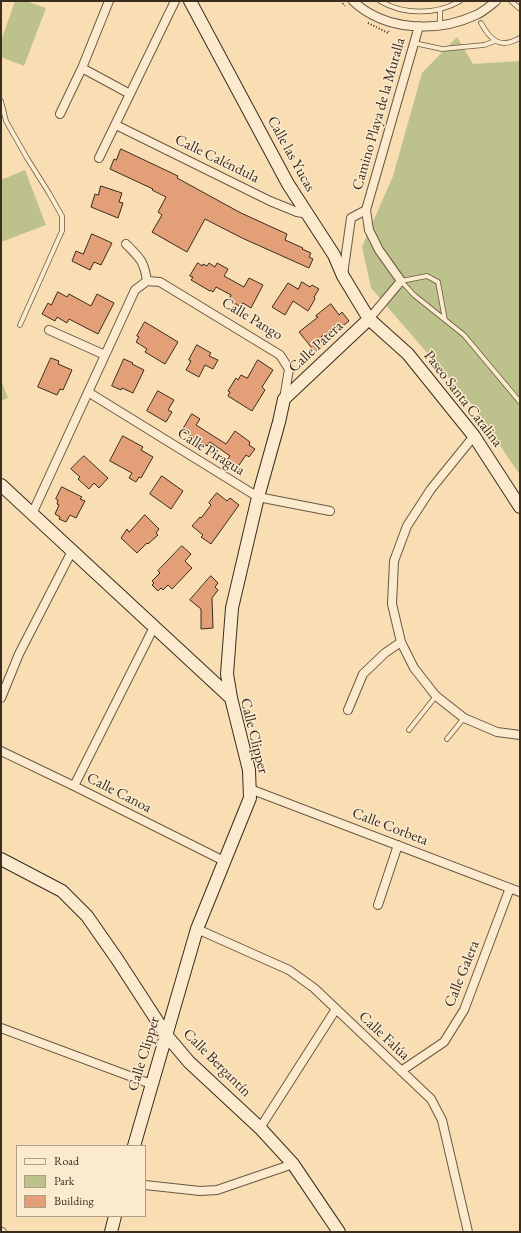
<!DOCTYPE html>
<html>
<head>
<meta charset="utf-8">
<style>
  body { margin:0 }
  #map { position:relative; width:521px; height:1233px; overflow:hidden; background:#f9deb3; font-family:"EB Garamond",serif }
  canvas { display:block }
  .frame { position:absolute; inset:0; border:2px solid #382d1f; pointer-events:none }
  .legend { position:absolute; left:16px; top:1145px; width:130px; height:72px; box-sizing:border-box; background:#fbeace; border:1px solid #ad9e88; margin:0; padding:5px 7px; list-style:none; font-size:12px; color:#382d1f }
  .legend li { display:flex; align-items:center; gap:8px; height:20px }
  .legend b { width:20px; border:1px solid #ad9e88 }
</style>
</head>
<body>
<div id="map">
<canvas width="521" height="1233"></canvas>
<div class="frame"></div>
<ul class="legend">
<li><b style="height:5px;background:#fbeace"></b>Road</li>
<li><b style="height:11px;background:#bdc18c"></b>Park</li>
<li><b style="height:11px;background:#e3a078"></b>Building</li>
</ul>
</div>
<script>
const ctx = document.querySelector('canvas').getContext('2d');
ctx.lineJoin = 'round';
function paint(path, color) { ctx.fillStyle = color; ctx.fill(path, 'evenodd'); }
function stroke(path, color, width, dash) { ctx.strokeStyle = color; ctx.lineWidth = width; ctx.lineCap = dash ? 'butt' : 'round'; ctx.setLineDash(dash || []); ctx.stroke(path); }
function write(font, color, halo, rows, align = 'center') {
  ctx.font = font + ' "EB Garamond",serif'; ctx.lineWidth = 3; ctx.setLineDash([]); ctx.textBaseline = 'middle'; ctx.strokeStyle = halo; ctx.fillStyle = color; for (const [text, x, y, turn = 0] of rows) {
    ctx.save(); ctx.translate(x, y); ctx.rotate((+turn || 0) * Math.PI / 180); ctx.textAlign = isNaN(turn) ? turn : align; if (halo) ctx.strokeText(text, 0, 0); ctx.fillText(text, 0, 0); ctx.restore();
  }
}
paint(new Path2D(`
  M15,1H26L46,8L24,66L1,57V41Z
  M457,37L473,64L520,61V475L474,407L371,288L362,247L393,176L422,73Z
  M25,170L46,225L1,242V180Z
  M1,380L8,398L1,401Z`), '#bdc18c');
const building = new Path2D(`
  M121,149L178,176L177,178L241,213L287,234L285,240L303,248L302,249L311,253L309,257L313,259L309,268L242,238L205,219L187,252L152,232L162,215L158,212L166,197L152,190L153,189L110,169L114,159L116,160Z
  M101,186L122,193L119,202L123,203L118,218L91,207L95,194L98,195Z
  M92,234L112,243L101,265L94,262L90,270L72,261L76,251L83,254Z
  M198,263L202,266L203,264L207,266L209,263L215,267L217,263L228,269L224,276L244,287L249,278L263,285L251,308L243,303L241,307L229,300L231,295L216,287L213,292L210,290V291L191,280L193,277L190,276Z
  M302,282L310,287L312,285L319,289L314,297L315,299L308,311L293,301L285,315L272,307L288,283L298,289Z
  M58,292L67,297L69,294L91,306L97,294L114,303L98,334L69,319L67,323L57,317L55,321L42,314L48,303L51,305Z
  M331,304L339,315L342,312L349,321L336,331L334,327L321,337L326,343L315,352L299,332L318,317L316,316Z
  M145,322L178,342L165,364L145,352L147,349L136,342L139,337L137,336Z
  M197,345L211,353L209,356L218,360L213,369L205,365L199,377L186,370L191,361L189,360Z
  M51,358L59,361L58,364L72,370L63,390L60,389L57,395L38,387Z
  M124,359L133,363L132,364L144,370L133,393L122,388L121,390L112,386Z
  M258,360L273,370L262,387L265,390L252,411L228,396L230,392L228,391L236,378L238,380L241,375L247,378Z
  M158,391L174,400L168,410L172,412L166,422L147,411Z
  M192,414L200,419L196,425L226,444L235,431L250,442L249,445L255,449L249,457L246,455L237,468L226,461L230,456L210,442L207,446L182,431Z
  M123,436L143,447L141,450L153,457L141,478L139,477L136,482L129,478L132,473L110,461Z
  M84,456L108,478L99,488L94,483L89,489L78,479L80,477L71,469Z
  M162,476L183,491L171,509L150,494Z
  M62,487L82,497L80,499L85,501L76,518L70,515L66,522L59,519L60,517L55,514L59,505L57,504L58,500L56,499Z
  M217,493L227,501L230,498L239,505L211,544L201,537L203,535L192,526L200,517L201,518L211,505L209,503Z
  M145,515L159,529L156,533L158,535L148,544L147,543L137,553L121,538L127,529L129,532Z
  M182,546L191,554L185,561L192,568L172,589L168,585L163,590L161,588L158,591L152,585L154,583L152,581L160,573L158,571Z
  M211,576L218,583L215,587L218,590L212,598L213,628L201,629V609L190,600Z`);
paint(building, '#e3a078');
stroke(building, '#382d1f', 1);
const lane = new Path2D(`
  M380,1C404,15 436,15 460,1
  M511,1L520,9
  M440,9V25
  M481,23C491,41 500,49 520,38
  M414,43L442,49L484,45L495,41
  M1,101L6,121L27,158L49,193L62,216V231L20,325
  M401,281L414,295L464,335L520,402
  M401,281L427,276L438,282L445,320
  M409,730L436,696
  M447,739L464,718`);
const street = new Path2D(`
  M353,1C385,31 437,33 476,15C483,12 490,6 496,1
  M82,68L130,94
  M60,114L82,68L109,1
  M116,125L270,201L297,212L308,214
  M99,158L175,1
  M126,244C140,258 144,261 147,281
  M343,275L351,218L366,210
  M369,319L401,281L379,250L369,230L366,210L419,26
  M49,330L105,355
  M88,392L258,497L330,511
  M474,436L431,489L407,526L394,561L392,604L401,642L414,668L436,696L464,718L497,732L520,735
  M32,514L135,290L147,281L160,282L280,355L289,369L284,399
  M1,698L19,654L72,551
  M348,710L363,674L385,653L401,642
  M1,751L74,786L224,861
  M74,786L154,627
  M250,789L520,892
  M378,905L398,845
  M197,929L289,970L314,988L431,1099L442,1120L468,1232
  M1,1028L151,1084
  M401,1071L444,1042L464,1010L510,888
  M260,1128L336,1009
  M145,1185L200,1191L217,1190L293,1164
  M1,1232H2`);
const secondary = new Path2D(`
  M190,1L288,184L334,255L343,276L369,319L408,354L474,436L520,507
  M1,485L231,698
  M1,859L62,891L87,916L117,959L167,1036L189,1062L260,1128L293,1164L339,1232
  M134,1146L197,929L250,798L249,770L231,698L227,674L232,608L258,497L279,422L284,399L369,319
  M111,1232L115,1216`);
stroke(lane, '#685944', 5.5);
stroke(street, '#685944', 10);
stroke(secondary, '#382d1f', 14);
stroke(new Path2D(`
  M341,1L345,6
  M368,23L388,33L389,31`), '#382d1f', 2, [1, 2]);
stroke(lane, '#fbeace', 4);
stroke(street, '#fbeace', 8);
stroke(secondary, '#fbeace', 12);
write('15px', '#382d1f', '#fbeace', [
  ["Camino Playa de la Muralla",379,114,-74],
  ["Calle las Yucas",291,154,61],
  ["Calle Caléndula",217,159,26],
  ["Calle Pango",252,319,31],
  ["Calle Patera",316,347,-43],
  ["Paseo Santa Catalina",463,399,52],
  ["Calle Piragua",211,452,32],
  ["Calle Clipper",254,736,76],
  ["Calle Canoa",119,793,27],
  ["Calle Corbeta",390,827,21],
  ["Calle Galera",462,974,-68],
  ["Calle Falúa",384,1036,43],
  ["Calle Clipper",144,1054,-73],
  ["Calle Bergantín",217,1063,45]
]);
</script>
</body>
</html>
